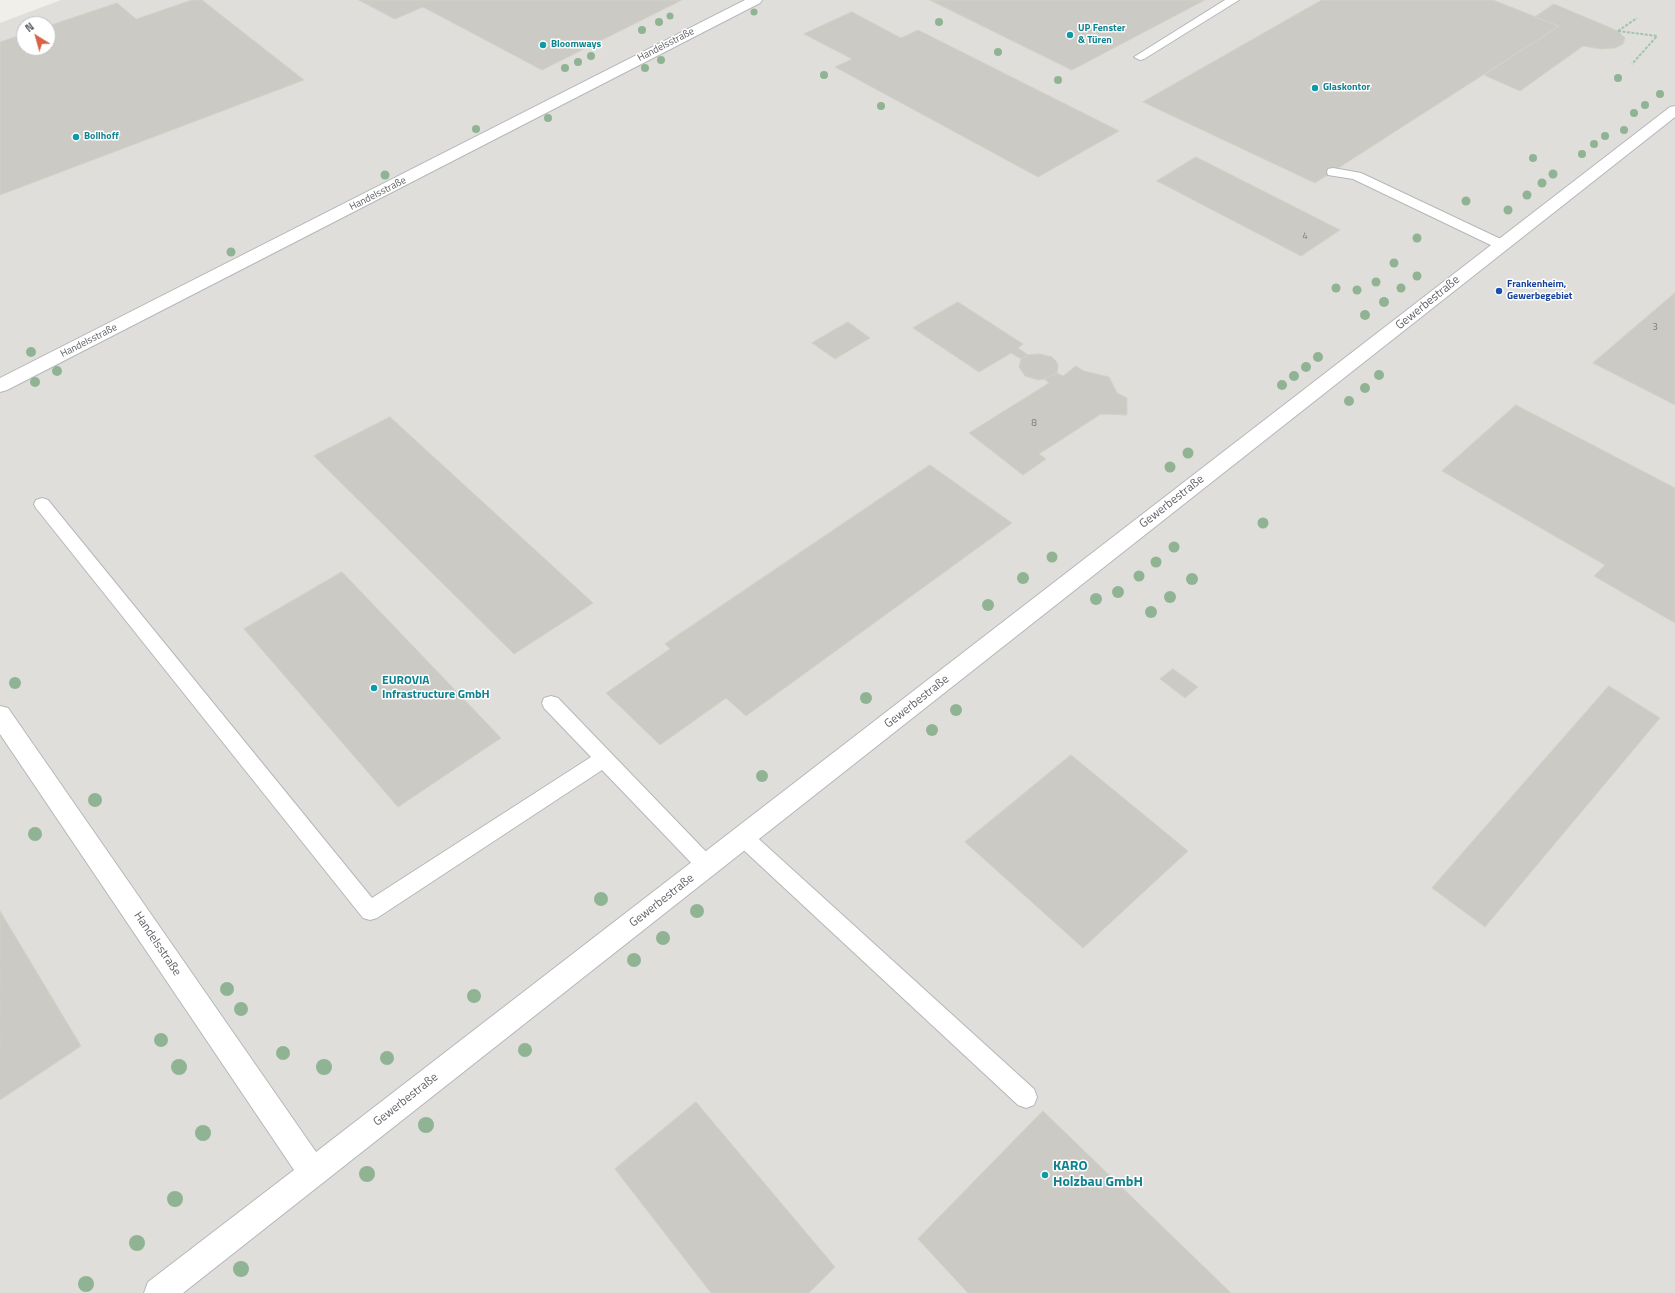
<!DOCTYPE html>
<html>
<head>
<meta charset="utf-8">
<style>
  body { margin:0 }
  #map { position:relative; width:1675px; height:1293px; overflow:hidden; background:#f0efe9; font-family:"Titillium Web",sans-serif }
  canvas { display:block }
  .north { position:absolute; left:16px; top:16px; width:40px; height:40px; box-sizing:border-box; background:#fff; border:1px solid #bfc0c2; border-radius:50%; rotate:323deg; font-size:11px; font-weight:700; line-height:16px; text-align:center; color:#606267 }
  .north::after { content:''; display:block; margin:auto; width:14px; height:18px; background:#d66349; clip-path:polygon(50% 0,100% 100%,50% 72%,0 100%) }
</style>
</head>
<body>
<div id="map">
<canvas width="1675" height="1293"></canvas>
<div class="north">N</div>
</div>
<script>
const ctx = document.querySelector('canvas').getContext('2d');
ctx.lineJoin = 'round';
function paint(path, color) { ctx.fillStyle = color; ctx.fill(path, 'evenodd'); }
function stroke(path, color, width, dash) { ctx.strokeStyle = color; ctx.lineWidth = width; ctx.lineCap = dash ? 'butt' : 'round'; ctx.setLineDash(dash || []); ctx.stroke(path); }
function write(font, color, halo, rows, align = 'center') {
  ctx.font = font + ' "Titillium Web",sans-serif'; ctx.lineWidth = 3; ctx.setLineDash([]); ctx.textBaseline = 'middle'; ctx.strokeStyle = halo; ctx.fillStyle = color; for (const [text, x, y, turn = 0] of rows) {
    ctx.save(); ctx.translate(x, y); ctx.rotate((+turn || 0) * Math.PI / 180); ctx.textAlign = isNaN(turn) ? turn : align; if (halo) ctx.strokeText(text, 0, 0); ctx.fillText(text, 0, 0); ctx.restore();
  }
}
paint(new Path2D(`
  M61,0H1675V1293H0V23ZM24,24H48V48H24Z`), '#dfdeda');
const building = new Path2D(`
  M192,0H202L304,80L0,195V42L24,34V48H48V26L117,3L136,19Z
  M359,0H682L542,70L423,7L395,19Z
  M930,0H1205L1072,70Z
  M1322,0H1493L1559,26L1315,183L1143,102Z
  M1554,4L1618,31L1625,38L1623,44L1615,48L1601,49L1583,46L1520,91L1484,75L1559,26L1535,17Z
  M852,12L901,38L918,30L1119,131L1038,177L835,67L852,59L804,34Z
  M1196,157L1340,230L1301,256L1157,181Z
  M1675,293V405L1593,363Z
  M958,302L1023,344L1018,348L1028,355L1021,359L1011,353L979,372L913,328Z
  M848,322L870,338L835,359L812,343Z
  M1040,354L1052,357L1056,361L1058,365L1057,373L1044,379L1038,380L1025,376L1019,367L1021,359L1028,355Z
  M1076,366L1084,371L1109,377L1117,393L1127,398V415L1101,414L1039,454L1046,459L1023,475L969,433L1049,383L1044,379L1057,373L1063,376Z
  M1516,405L1675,488V623L1594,576L1605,565L1442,471Z
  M390,417L593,603L514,654L314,456Z
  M930,465L1012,523L746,716L726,698L660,745L606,693L670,649L665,644Z
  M342,572L501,738L398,807L244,629Z
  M1173,669L1198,687L1185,698L1160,679Z
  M1609,686L1660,718L1485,927L1432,888Z
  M1071,755L1188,851L1083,948L965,842Z
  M0,911L81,1046L0,1100Z
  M696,1102L835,1267L809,1293H711L615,1169Z
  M1043,1111L1231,1293H968L918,1239Z`);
paint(building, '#cbcac5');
stroke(building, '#d4d1c7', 1);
const service = new Path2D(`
  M1225,0H1239L1144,59L1140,60L1134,57Z
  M1333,168L1361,173L1507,242L1509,245L1507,248H1497L1353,179L1328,175L1327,172L1328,169Z
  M42,498L48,500L372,898L591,757L544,708L542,703L544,698L551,696L558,698L714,860L717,866L714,872L707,875L700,872L602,770L377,918L370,920L363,918L36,508L34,504L36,500Z
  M743,828L750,831L1034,1089L1037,1097L1034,1105L1026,1108L1018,1105L736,843L733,837L736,831Z`);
const minor = new Path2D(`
  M745,0H762L760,3L7,390L0,392V378Z
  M1675,106V117L183,1293H144L148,1282L294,1170L0,734V706L8,708L316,1152L1670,107Z`);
stroke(service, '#b5b7bb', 2);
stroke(minor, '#b5b7bb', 2);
stroke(new Path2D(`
  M1618,31L1657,36L1632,64
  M1618,31L1637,18`), '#a2c4b0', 2, [3, 1.5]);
paint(service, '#fff');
paint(minor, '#fff');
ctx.fillStyle = '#90b493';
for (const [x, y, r] of [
  [754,12,3.5],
  [670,16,3.5],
  [659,22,4],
  [939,22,4],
  [642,30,4],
  [998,52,4],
  [591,56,4],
  [661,60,4],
  [578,62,4],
  [565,68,4],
  [645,68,4],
  [824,75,4],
  [1618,78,4],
  [1058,80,4],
  [1660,94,4],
  [1645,105,4],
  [881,106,4],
  [1634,113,4],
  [548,118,4],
  [476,129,4],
  [1624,130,4],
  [1605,136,4],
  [1594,144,4],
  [1582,154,4],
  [1533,158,4],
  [1553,174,4.5],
  [385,175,4.5],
  [1542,183,4.5],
  [1527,195,4.5],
  [1466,201,4.5],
  [1508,210,4.5],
  [1417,238,4.5],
  [231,252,4.5],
  [1394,263,4.5],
  [1417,276,4.5],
  [1376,282,4.5],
  [1336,288,4.5],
  [1401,288,4.5],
  [1357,290,4.5],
  [1384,302,5],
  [1365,315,5],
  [31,352,5],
  [1318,357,5],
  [1306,367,5],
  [57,371,5],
  [1379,375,5],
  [1294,376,5],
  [35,382,5],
  [1282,385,5],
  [1365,388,5],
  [1349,401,5],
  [1188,453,5.5],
  [1170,467,5.5],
  [1263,523,5.5],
  [1174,547,5.5],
  [1052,557,5.5],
  [1156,562,5.5],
  [1139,576,5.5],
  [1023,578,6],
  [1192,579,6],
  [1118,592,6],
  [1170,597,6],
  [1096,599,6],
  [988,605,6],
  [1151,612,6],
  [15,683,6],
  [866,698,6],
  [956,710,6],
  [932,730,6],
  [762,776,6],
  [95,800,7],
  [35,834,7],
  [601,899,7],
  [697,911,7],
  [663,938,7],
  [634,960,7],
  [227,989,7],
  [474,996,7],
  [241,1009,7],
  [161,1040,7],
  [525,1050,7],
  [283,1053,7],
  [387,1058,7],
  [179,1067,8],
  [324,1067,8],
  [426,1125,8],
  [203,1133,8],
  [367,1174,8],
  [175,1199,8],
  [137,1243,8],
  [241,1269,8],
  [86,1284,8]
]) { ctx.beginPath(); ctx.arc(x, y, r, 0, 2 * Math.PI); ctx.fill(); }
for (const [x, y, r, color] of [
  [1070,35,4,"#0f9aa8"],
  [543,45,4,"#0f9aa8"],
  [1315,88,4,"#0f9aa8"],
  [76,137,4,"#0f9aa8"],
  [1499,291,4,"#1a4fb4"],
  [374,688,4,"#0f9aa8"],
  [1045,1175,4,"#0f9aa8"]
]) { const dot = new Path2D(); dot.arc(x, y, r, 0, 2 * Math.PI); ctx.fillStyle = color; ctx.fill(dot); stroke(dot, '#fff', 1.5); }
write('9px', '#7b7c7e', null, [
  ["4",1305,237]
]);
write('bold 10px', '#0d838f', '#fff', [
  ["UP Fenster",1078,29],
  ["& Türen",1078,41],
  ["Bloomways",551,45],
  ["Glaskontor",1323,88],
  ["Bollhoff",84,137]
], 'left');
write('10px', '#606267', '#fff', [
  ["Handelsstraße",666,45,-27],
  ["Handelsstraße",378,194,-27],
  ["Handelsstraße",89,341,-27]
]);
write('bold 10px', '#164399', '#fff', [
  ["Frankenheim,",1507,285],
  ["Gewerbegebiet",1507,297]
], 'left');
write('10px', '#7b7c7e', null, [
  ["3",1655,328],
  ["8",1034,424]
]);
write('12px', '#606267', '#fff', [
  ["Gewerbestraße",1428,303,-39],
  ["Gewerbestraße",1172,502,-38],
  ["Gewerbestraße",917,702,-38],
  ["Gewerbestraße",662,901,-38],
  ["Handelsstraße",157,944,56],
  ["Gewerbestraße",406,1100,-38]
]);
write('bold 12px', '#0d838f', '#fff', [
  ["EUROVIA",382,681],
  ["Infrastructure GmbH",382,695]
], 'left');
write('bold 14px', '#0d838f', '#fff', [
  ["KARO",1053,1167],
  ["Holzbau GmbH",1053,1183]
], 'left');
</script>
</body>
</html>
